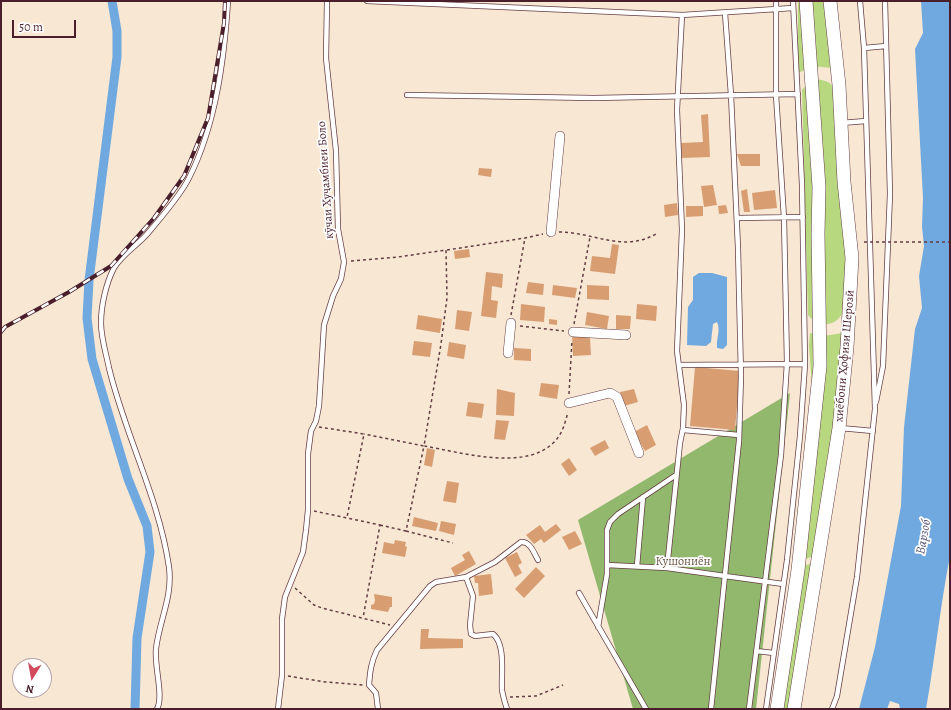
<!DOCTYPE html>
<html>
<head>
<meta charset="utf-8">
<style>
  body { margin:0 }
  #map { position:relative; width:951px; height:710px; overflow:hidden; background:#f7e7d3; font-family:Alegreya,serif }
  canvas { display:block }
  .frame { position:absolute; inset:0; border:2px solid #4a1f2b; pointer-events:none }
  .north { position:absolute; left:12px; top:658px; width:40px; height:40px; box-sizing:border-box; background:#fff; border:1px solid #b7a5aa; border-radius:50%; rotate:191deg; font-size:11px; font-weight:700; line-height:16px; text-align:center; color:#4a1f2b }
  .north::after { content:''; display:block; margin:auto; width:14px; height:18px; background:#d1495b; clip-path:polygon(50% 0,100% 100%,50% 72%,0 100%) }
  .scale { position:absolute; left:12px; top:20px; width:64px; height:18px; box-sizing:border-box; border:2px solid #4a1f2b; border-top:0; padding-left:5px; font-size:12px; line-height:14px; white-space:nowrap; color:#4a1f2b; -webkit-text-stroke:3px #fff; paint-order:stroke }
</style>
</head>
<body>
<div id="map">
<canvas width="951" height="710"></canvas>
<div class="frame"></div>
<div class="north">N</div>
<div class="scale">50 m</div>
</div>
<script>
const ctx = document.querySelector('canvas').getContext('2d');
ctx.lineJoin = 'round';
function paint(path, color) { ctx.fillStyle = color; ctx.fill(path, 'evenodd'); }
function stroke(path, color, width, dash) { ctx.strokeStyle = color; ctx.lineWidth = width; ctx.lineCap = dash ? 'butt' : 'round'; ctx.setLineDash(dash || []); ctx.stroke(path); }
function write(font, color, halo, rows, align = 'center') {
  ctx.font = font + ' Alegreya,serif'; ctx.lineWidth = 3.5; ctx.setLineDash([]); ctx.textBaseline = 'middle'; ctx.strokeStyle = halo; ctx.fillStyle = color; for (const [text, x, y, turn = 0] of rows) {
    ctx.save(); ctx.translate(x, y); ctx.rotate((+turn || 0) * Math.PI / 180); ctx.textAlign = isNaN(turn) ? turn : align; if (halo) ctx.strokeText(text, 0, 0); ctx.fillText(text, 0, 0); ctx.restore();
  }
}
paint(new Path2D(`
  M798,1H826L830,68L814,66L798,73Z
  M814,80C823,79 828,81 834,87L847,257L844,310C837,327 820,329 808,315L802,90L807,84Z
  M810,333L823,336L843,333L840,397L815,555L804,560L815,428L809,346Z
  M814,562L795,709H780L804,566Z`), '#b8d880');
paint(new Path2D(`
  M790,393L756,709H633L578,520Z`), '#92b86e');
paint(new Path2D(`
  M921,1H950V556C940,607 935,658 926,709H900L899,704L890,701L887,709H859L875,647L901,506L904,427L915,329L922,308L919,276L924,246L922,227L923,198L915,49L923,33Z
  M699,273H712L727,277V345L723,349L717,348C716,339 721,330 717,322L713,324L711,342L706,346L687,345L688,307L693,300V277Z`), '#70a9df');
stroke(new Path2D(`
  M112,1L117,31V57L89,280L87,318L92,359L128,479L147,526L150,552L137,638L135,709`), '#70a9df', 9);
paint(new Path2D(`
  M708,114L710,157L682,158L681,143L703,142L701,115Z
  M737,154H760V166H741Z
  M479,168L492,169L491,177L478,175Z
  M713,185L717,205L704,207L701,186Z
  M747,189L750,212H744L741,191Z
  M775,190L777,208L754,210L752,193Z
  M677,203L678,215L665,217L664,205Z
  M726,205L728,213L719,214L718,206Z
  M686,206H703V216L686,217Z
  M612,244L619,245L615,274L590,271L592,256L610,258Z
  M469,249L470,257L455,259L454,251Z
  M486,272L503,274L502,288L492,286L491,300L498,301L496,318L481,316Z
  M528,282L544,284L543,295L526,293Z
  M553,285L577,288L575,298L552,295Z
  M587,285L609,286V300L587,299Z
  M521,304L545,307L544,322L520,320Z
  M637,304L657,306L656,321L636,319Z
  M457,310L472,312L469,331L455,329Z
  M587,312L609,316L607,329L585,325Z
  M418,315L442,319L440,333L416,329Z
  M616,315L631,316L630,329H616Z
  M549,319L557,320V325L549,324Z
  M572,333L590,337L591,355L573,356Z
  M414,341L432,343L430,357L412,355Z
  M449,342L466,345L464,359L447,356Z
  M514,348L531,349V361L514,360Z
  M695,367L740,371L735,430L690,426Z
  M541,383L559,385L557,399L539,396Z
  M497,389L515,393L514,416L496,415Z
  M634,389L638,402L624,406L620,392Z
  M468,402L484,404L482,418L466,416Z
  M496,420L509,421L505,440L494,439Z
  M647,425L656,445L645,451L634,432Z
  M605,440L609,448L595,456L590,448Z
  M427,448L435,450L432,467L424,465Z
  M569,458L577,470L569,476L561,464Z
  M447,481L459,483L456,503L443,501Z
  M414,517L438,523L436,531L412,526Z
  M441,521L456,524L454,535L439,531Z
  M556,524L561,530L544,543L541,539L534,544L526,535L540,525L545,532Z
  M575,531L582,544L569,550L562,537Z
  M395,540L406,542L405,546L407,547L405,557L382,553L384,542L394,544Z
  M469,551L476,564L455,576L451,568L465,560L462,555Z
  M517,552L522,563L518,565L522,573L515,577L505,558Z
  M536,567L545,576L524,598L515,589Z
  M491,574L493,594L479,596L478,583H475L474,576Z
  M374,594L392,597V607H390L388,612L371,609V605L374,604L375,600Z
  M421,629H429L428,638L463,639V648L420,649Z`), '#d89e72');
const lane = new Path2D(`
  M367,1L682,15L793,8
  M682,15L677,110L682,230L677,351L684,405L683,428L680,443L667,568L783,584
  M864,48L886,46
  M407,95L594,98L798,94
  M841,123L866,121
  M737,218L803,217
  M679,365L805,364
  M876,402L883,366L890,194L885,1
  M840,428L873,431
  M683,430L739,435
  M607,565L667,568
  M637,566L643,497
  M466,577L473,596L470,625L471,634L475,636L493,634C506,644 501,675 502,690C503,696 505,703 507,709
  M579,593L646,709
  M598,627L607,574V530L610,522L618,514L676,475
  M756,651L774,653
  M157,709C164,696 154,666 156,649C159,621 173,597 169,567C159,498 125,435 109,368C106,353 101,338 101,323C101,306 106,283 114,268C122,254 138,245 148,233C160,219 181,194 189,178C216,124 224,61 228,1
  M278,709L282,675V619L285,597L303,552L306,530L308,510V454L311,431L316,421L319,406L324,325L333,296L341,279L344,262L338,229L336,151L326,58L327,1
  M378,709L376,693L369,685C370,672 371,662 377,650L430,586L436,582L466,577L495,562L521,542C530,541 534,553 538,560
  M711,709L739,441L741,376L738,248L731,95L725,13
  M749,709L781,455L787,363L784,218L776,95V1
  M766,709L787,560L800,436L805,364L802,185L793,1
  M832,709L837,696L857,577L875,409L864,48L860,1`);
const street = new Path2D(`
  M551,232L560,136
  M573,332L626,335
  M508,353L511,323
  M569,403L610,393L617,397L639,453`);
const secondary = new Path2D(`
  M777,709L798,570L820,366L818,234L819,187L806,1
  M794,709L839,428L847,347L852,258L844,182L839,85L830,1`);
stroke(lane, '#643d44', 6);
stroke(street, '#643d44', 10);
stroke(secondary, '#643d44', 14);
stroke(new Path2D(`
  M559,232C594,232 622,253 656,234
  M447,250L525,238L543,234
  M351,261L398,257L446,250L447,298L441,344L424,446L364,434
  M511,315L525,238
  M574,324L590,237
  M520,326L564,331
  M569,394L572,340
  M319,427L364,434L347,517
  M314,511L380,525L363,618
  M380,525L406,531L424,446C460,452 522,471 552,444C562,436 565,423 568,412
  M406,531L453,543
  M295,588L314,605L322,608L390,625
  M288,676L325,682L363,685
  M510,697L536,696L563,685`), '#643d44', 1.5, [3, 3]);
stroke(lane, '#fff', 4.5);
stroke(street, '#fff', 9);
stroke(secondary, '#fff', 13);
const rail = new Path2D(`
  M1,332L5,327L69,292L111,266L154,218L184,176L208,118L224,23L225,1`);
stroke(rail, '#4a1f2b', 4);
stroke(rail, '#fff', 2.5, [8]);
stroke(new Path2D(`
  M864,242H950`), '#643d44', 1.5, [3, 3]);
write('12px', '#4a1f2b', '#fff', [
  ["кӯчаи Хуҷамбиеи Боло",326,180,-94],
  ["хиёбони Ҳофизи Шерозӣ",845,356,-85]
]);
write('12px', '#6b5644', '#fff', [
  ["Кушониён",683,562]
]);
write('italic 13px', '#595673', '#fff', [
  ["Варзоб",924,537,-80]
]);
</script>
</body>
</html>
